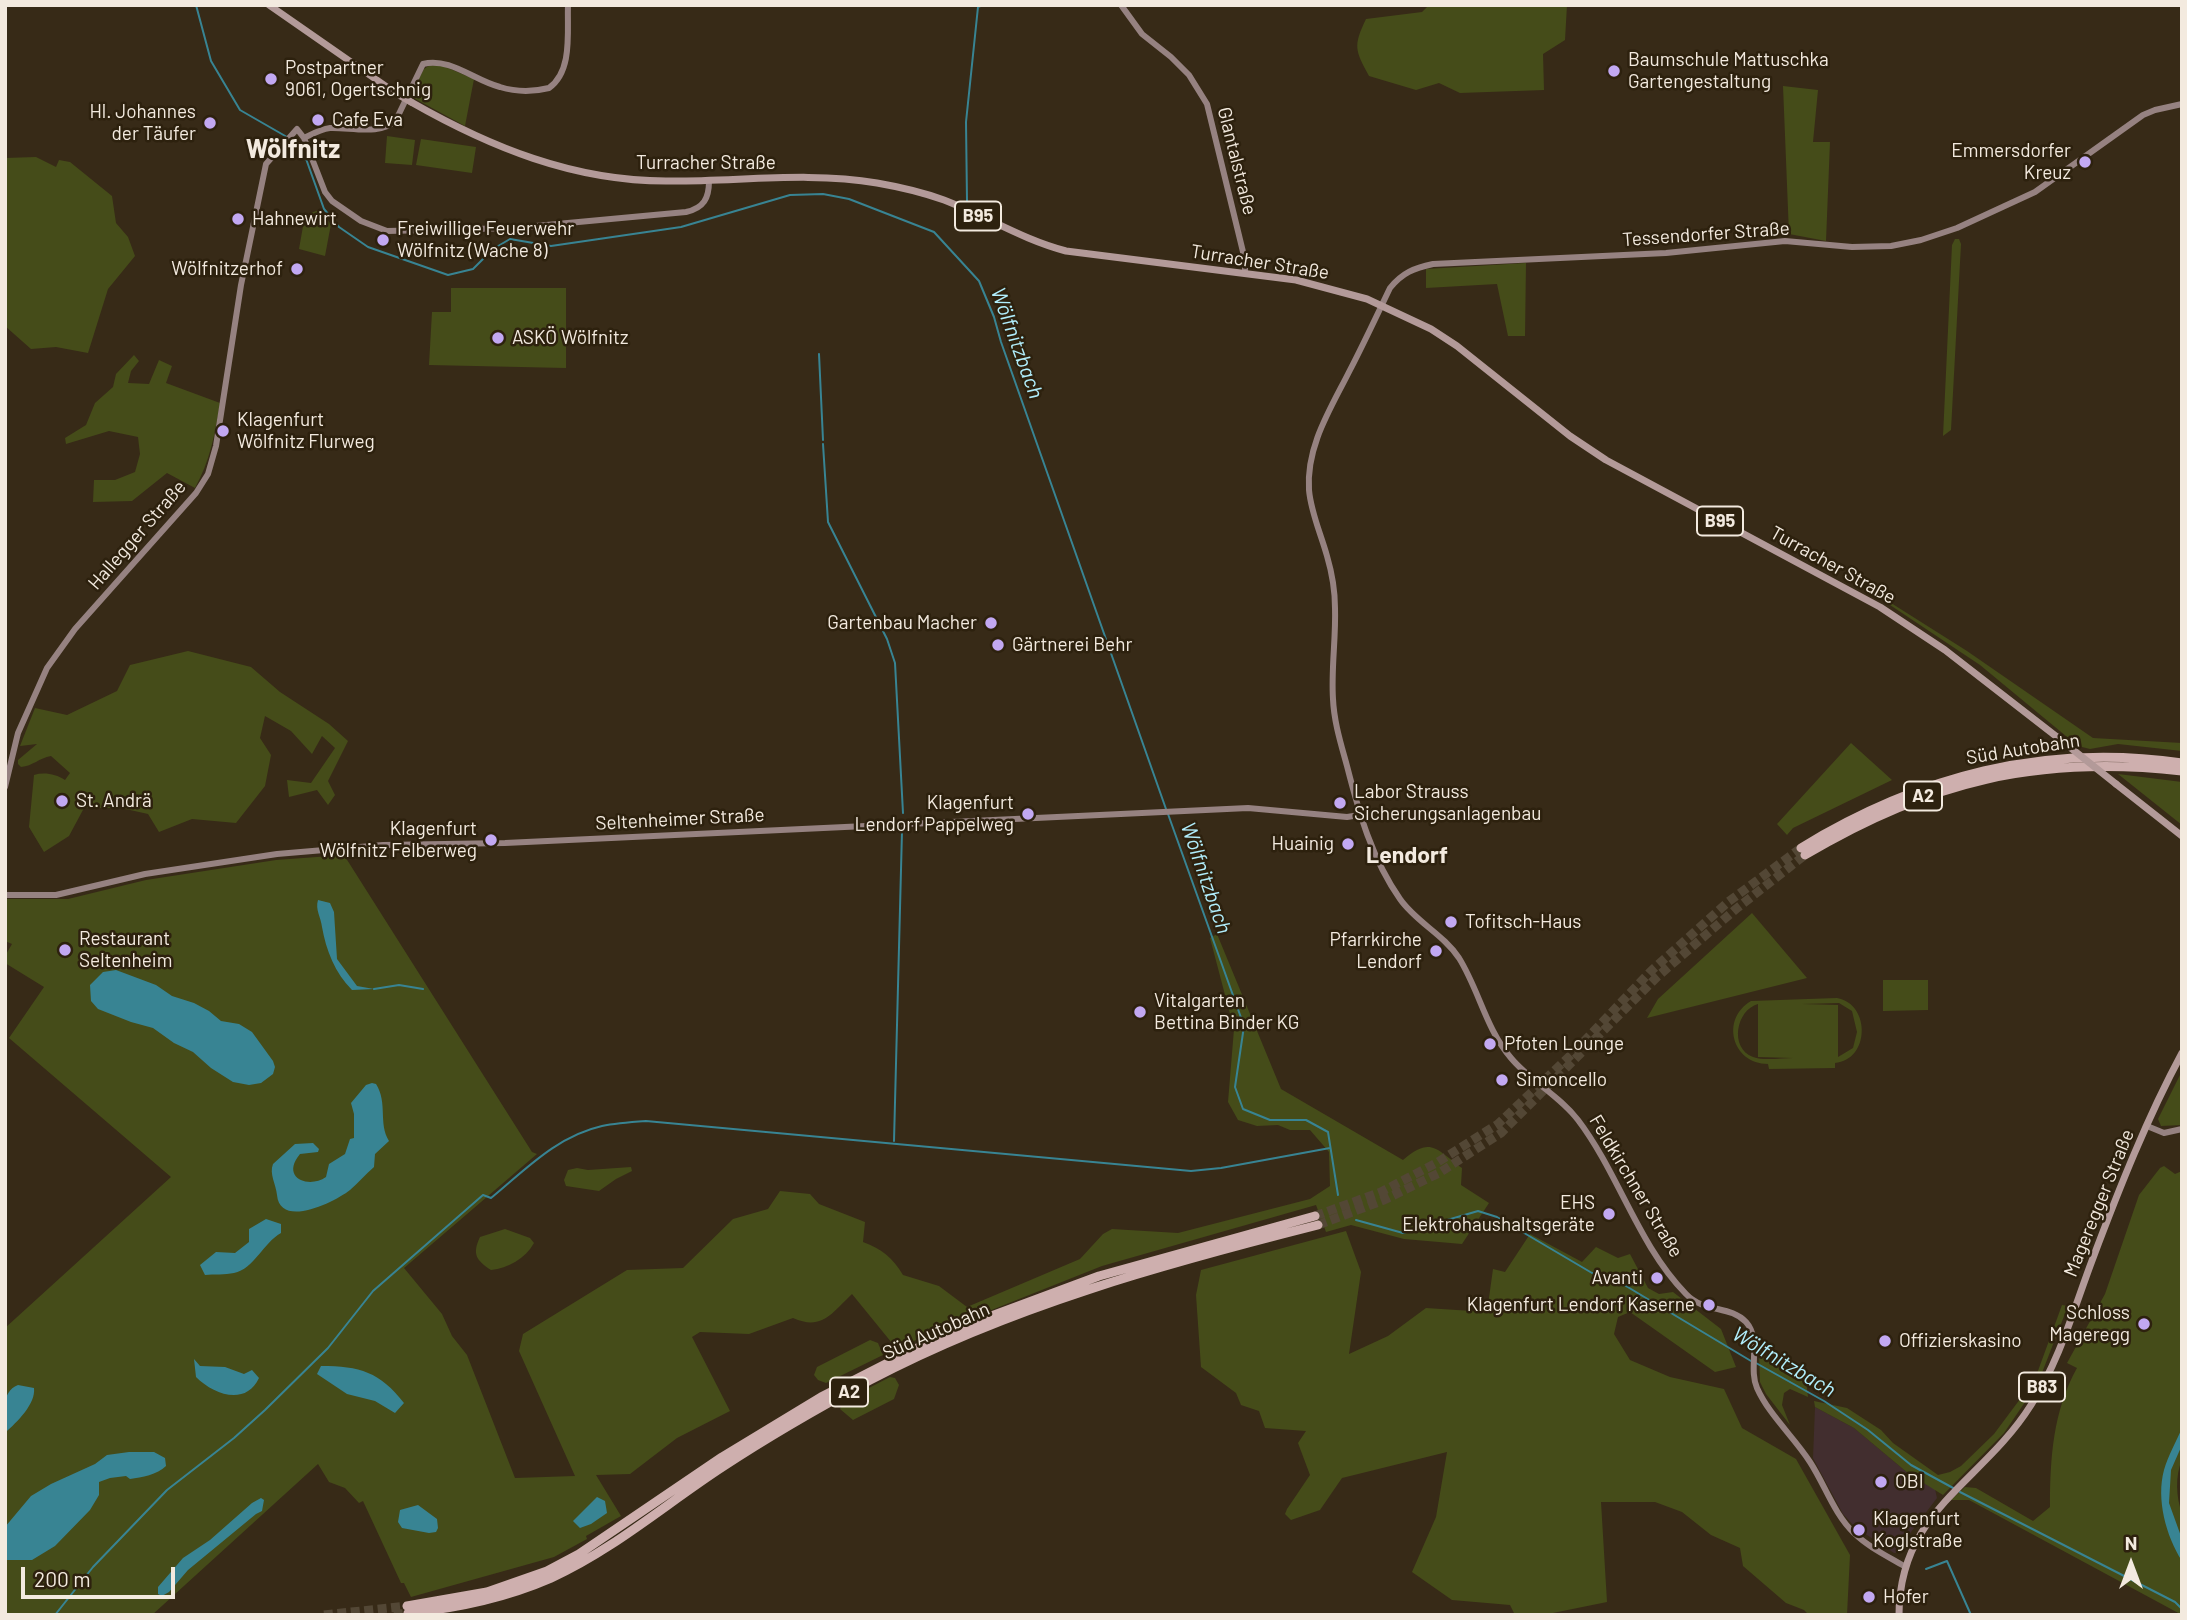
<!DOCTYPE html>
<html>
<head>
<meta charset="utf-8">
<style>
  body { margin:0 }
  #map { position:relative; width:2187px; height:1620px; overflow:hidden; background:#372a17; font-family:Barlow,sans-serif }
  canvas { display:block }
  .frame { position:absolute; inset:0; border:7px solid #f3eadf; pointer-events:none }
  .north { position:absolute; left:2096px; top:1529px; width:70px; height:70px; -webkit-text-stroke:5px #2d210e; paint-order:stroke; rotate:0deg; font-size:19px; font-weight:700; line-height:28px; text-align:center; color:#f3eadf }
  .north::after { content:''; display:block; margin:auto; width:24px; height:32px; background:#f3eadf; clip-path:polygon(50% 0,100% 100%,50% 72%,0 100%) }
  .scale { position:absolute; left:21px; top:1567px; width:154px; height:32px; box-sizing:border-box; border:4px solid #f3eadf; border-top:0; padding-left:9px; font-size:21px; line-height:24px; white-space:nowrap; color:#f3eadf; -webkit-text-stroke:5px #2d210e; paint-order:stroke }
</style>
</head>
<body>
<div id="map">
<canvas width="2187" height="1620"></canvas>
<div class="frame"></div>
<div class="north">N</div>
<div class="scale">200 m</div>
</div>
<script>
const ctx = document.querySelector('canvas').getContext('2d');
ctx.lineJoin = 'round';
function paint(path, color) { ctx.fillStyle = color; ctx.fill(path, 'evenodd'); }
function stroke(path, color, width, dash) { ctx.strokeStyle = color; ctx.lineWidth = width; ctx.lineCap = dash ? 'butt' : 'round'; ctx.setLineDash(dash || []); ctx.stroke(path); }
function write(font, color, halo, rows, align = 'center') {
  ctx.font = font + ' Barlow,sans-serif'; ctx.lineWidth = 5; ctx.setLineDash([]); ctx.textBaseline = 'middle'; ctx.strokeStyle = halo; ctx.fillStyle = color; for (const [text, x, y, turn = 0] of rows) {
    ctx.save(); ctx.translate(x, y); ctx.rotate((+turn || 0) * Math.PI / 180); ctx.textAlign = isNaN(turn) ? turn : align; if (halo) ctx.strokeText(text, 0, 0); ctx.fillText(text, 0, 0); ctx.restore();
  }
}
paint(new Path2D(`
  M1815,1407L1854,1428L1909,1474L1935,1489L1937,1498L1911,1532L1901,1552L1894,1553L1855,1527L1843,1514L1813,1458Z`), '#422e2f');
paint(new Path2D(`
  M1429,5H1567L1565,40L1543,54L1544,90L1460,93L1439,83L1416,90L1369,76C1355,50 1353,46 1366,19L1422,12Z
  M430,65L443,66L474,79L465,126L410,96L424,69Z
  M1783,86L1818,90L1813,142H1830L1826,241L1789,234Z
  M387,136L415,140L412,165L385,163Z
  M421,139L476,147L472,173L416,165Z
  M36,157L56,167L59,160L70,162L112,196L116,223L128,237L135,256L108,289L88,353L56,347L31,349L5,326V158Z
  M319,210L331,224L325,256L299,249L305,215Z
  M1955,239H1959L1961,244L1951,430L1943,436L1952,245Z
  M1526,263L1525,336H1508L1497,284L1426,288V269Z
  M451,288H566V368L429,365L432,312H451Z
  M134,355L139,361L131,371L128,383L149,384L159,360L172,366L166,383L220,403C215,434 210,461 195,488L167,473L132,501L93,502L94,480H115L135,472L140,454L138,437L109,431L66,444L65,438L86,425L95,403L113,387L116,374Z
  M1891,603L1967,651L2093,738L2182,743V751L2118,744L2090,749L2078,746L1980,665L1890,605Z
  M188,651L251,667L280,692L329,724L348,741L328,781L335,795L328,805L317,790L289,797L287,780L311,783L335,748L322,736L312,754L291,731L265,716L260,738L271,755L265,786L236,823L192,819L159,832L148,814L121,808H84L69,836L44,852L29,827L34,775C44,772 56,774 65,780L70,773L51,756C39,758 33,766 21,767L18,764V760L37,744L20,746L35,708L67,715L117,691L130,665Z
  M1851,743L1892,780L1793,828L1787,835L1777,824Z
  M2118,774L2182,782V825Z
  M344,855L532,1152L537,1154L404,1268L442,1314L452,1336L467,1355L515,1478L575,1476L519,1351L523,1334L627,1270L683,1268L733,1219L768,1209L780,1191L810,1194L819,1204L865,1222L863,1242C882,1249 893,1258 903,1275L939,1286L967,1307L1080,1259L1103,1234L1112,1229L1178,1233L1310,1199L1330,1186L1329,1152L1310,1130H1290L1278,1125L1257,1126L1238,1120L1228,1102L1234,1029L1210,938L1217,934L1281,1089L1403,1160C1431,1136 1436,1149 1462,1168L1461,1185L1489,1203L1462,1244L1404,1239L1351,1225L1326,1232L1316,1205L1102,1266L896,1348L852,1294C832,1313 822,1331 793,1318L749,1334L700,1332L692,1337L730,1411L677,1438L630,1474L596,1475L621,1516L586,1536L587,1539L554,1557L411,1597L404,1583H401L363,1501L359,1503L345,1488L329,1482L318,1464L152,1615H5V1328L171,1177L9,1038L44,987L5,963V956L12,944L5,941V899H68L146,880L276,860Z
  M1752,913L1807,978L1647,1018L1658,999Z
  M1883,980H1928V1010L1883,1011Z
  M1837,998C1871,1004 1870,1060 1835,1063V1068L1769,1069L1768,1064C1732,1064 1720,1019 1751,1001ZM1839,1003L1852,1011L1857,1032L1853,1048L1838,1057V1005L1802,1004ZM1758,1004V1057L1793,1058C1781,1058 1764,1061 1753,1057C1729,1048 1736,1010 1758,1004Z
  M2182,1071V1125L2161,1126L2158,1119Z
  M2164,1166L2175,1174L2182,1171V1460C2175,1475 2176,1498 2182,1513V1615L1969,1500H1951L1965,1487L1976,1488L2033,1521L2050,1507C2050,1458 2053,1411 2077,1368L2067,1363L2105,1294L2139,1195L2160,1168Z
  M631,1167L632,1171L616,1179L599,1191L566,1186L564,1180L568,1170L577,1168L588,1170Z
  M505,1229L530,1238L534,1243C525,1259 508,1268 491,1270C476,1260 472,1254 480,1237Z
  M1346,1231L1361,1272L1349,1354L1388,1336L1426,1308L1487,1312L1493,1269L1505,1272L1530,1234L1582,1262L1596,1247L1618,1258L1630,1254L1648,1288L1659,1294L1673,1292L1721,1329L1736,1367L1715,1372L1630,1312L1618,1317L1614,1334L1630,1360L1670,1377L1724,1389L1742,1428L1796,1459L1850,1555L1847,1615H1809L1804,1610L1786,1603L1743,1566L1740,1548L1711,1535L1682,1512L1655,1502H1601L1607,1602L1543,1615L1514,1613L1510,1605L1452,1600L1412,1572L1436,1517L1447,1452L1342,1478L1320,1510L1291,1520L1285,1514L1287,1509L1310,1475L1298,1443L1306,1431L1265,1428L1259,1411L1241,1405L1236,1393L1201,1367L1196,1295L1201,1270Z
  M2062,1305L2068,1306L2038,1383L2004,1433L1943,1495L1909,1474L1854,1428L1815,1407L1814,1401L1847,1408L1881,1430L1893,1443L1938,1475L1950,1472L1961,1466L1994,1434L2035,1379Z
  M870,1340L878,1343L883,1355L826,1383L818,1380L814,1375L817,1367Z
  M1759,1353L1806,1381L1808,1397L1790,1389L1784,1393L1782,1405L1790,1425L1766,1394L1760,1382Z
  M890,1377L895,1378L899,1385L894,1399L853,1420L840,1409L844,1401Z`), '#454c19');
paint(new Path2D(`
  M318,900L330,903L334,912L337,959L357,986L374,989L352,990C335,973 326,950 322,927C321,917 315,910 318,900Z
  M116,970L156,985L172,996L194,1003L209,1011L221,1021L239,1024L252,1032L273,1061L275,1067L273,1074L261,1083L249,1085L233,1082L211,1068L193,1052L174,1043L153,1028L131,1022L98,1009L91,1001L90,985L103,972Z
  M372,1083L376,1084C388,1103 378,1123 389,1141L375,1154L374,1167C366,1174 358,1183 350,1190C335,1202 280,1229 277,1195C276,1184 269,1174 273,1164L295,1144L313,1143L319,1149L318,1152L300,1154C280,1178 309,1189 326,1177L329,1164L345,1154L350,1139L354,1138V1114L351,1103L366,1085Z
  M266,1219L281,1224V1233C263,1243 254,1269 234,1273C225,1275 214,1274 205,1275L200,1265L216,1252L235,1253L249,1242V1229Z
  M194,1359L200,1366L225,1367L244,1374L252,1370L259,1378C246,1406 214,1395 196,1377Z
  M321,1366C360,1366 380,1372 404,1403L395,1413L375,1401L347,1394L317,1374Z
  M18,1385L34,1388C36,1404 17,1422 5,1433C5,1415 0,1392 18,1385Z
  M2182,1428V1445L2171,1470L2169,1503L2182,1539V1561C2166,1536 2156,1499 2164,1470C2168,1456 2176,1442 2182,1428Z
  M129,1452H154L165,1458L166,1466C157,1475 142,1477 130,1479L126,1476L110,1478L99,1482V1495L90,1510L55,1546L32,1560H5V1527L31,1496L51,1484L95,1464L107,1455Z
  M597,1497L605,1501L607,1513L591,1524L580,1528L573,1521Z
  M261,1498L264,1500L262,1511L256,1514L188,1570L169,1592L162,1596L158,1594V1587L183,1558L210,1540L252,1503Z
  M418,1505L437,1519L438,1528L436,1532L429,1533L402,1528L398,1522L400,1510Z`), '#388493');
stroke(new Path2D(`
  M196,5L211,61L240,110L287,137
  M292,140L305,156L324,209L339,227L368,247L448,275L473,269L493,249L510,239L551,246L681,227L790,195L823,194L849,199L934,232L979,281L994,317L1001,342L1166,809
  M967,201L966,122L978,7L983,5
  M819,354L823,440
  M823,444L828,522L887,639L895,663L903,813
  M1168,814L1244,1026L1235,1087L1243,1109L1270,1120H1306L1328,1132L1338,1195
  M374,989L399,985L423,989
  M894,1141L902,831
  M1356,1220L1403,1233L1478,1211L1497,1217L1592,1273L1616,1280L1751,1361
  M1756,1363L1824,1401L1868,1430L1911,1465L1955,1489
  M1960,1492L2175,1602L2182,1609
  M1926,1569L1947,1561L1971,1615
  M55,1615L93,1567L167,1490L234,1438L265,1410L328,1348L373,1291L483,1195L491,1198C525,1170 557,1136 602,1126C616,1123 631,1122 646,1121L1191,1171L1221,1168L1330,1148`), '#388493', 2);
stroke(new Path2D(`
  M1315,1216L1381,1192L1438,1162L1498,1124L1573,1053L1651,971L1728,902L1801,848
  M1318,1225L1384,1200L1439,1173L1501,1133L1657,977L1736,909L1805,855
  M324,1615L407,1606
  M394,1615L408,1613`), '#534735', 9, [9, 4.5]);
stroke(new Path2D(`
  M1121,5L1142,34L1171,57L1189,75L1207,104L1245,260V273
  M304,138C312,134 321,129 330,128C350,127 381,136 396,120L423,64C450,57 475,81 500,87C516,92 533,92 549,88C573,71 567,32 568,5
  M5,787L18,733L47,668L75,629L196,493L208,474L216,446L241,285L266,164L297,129L304,138L325,192L332,201L361,221L387,231L514,228L686,212C704,208 709,198 709,181
  M5,895H56L145,874L277,854L383,845L505,843L1248,808L1347,817L1360,815
  M2147,1126L2164,1133L2182,1129
  M1904,1566C1887,1556 1868,1547 1854,1533C1834,1514 1825,1485 1810,1462C1794,1437 1769,1415 1757,1388C1748,1368 1762,1340 1746,1322C1730,1305 1704,1313 1686,1294C1638,1245 1619,1174 1578,1120C1559,1095 1531,1082 1511,1058C1486,1029 1479,990 1459,958C1443,934 1416,922 1400,899C1372,859 1359,813 1347,766C1341,744 1334,722 1333,699C1331,669 1336,639 1335,608C1335,591 1332,573 1327,556C1321,534 1311,513 1309,490C1306,446 1331,408 1350,370C1364,343 1377,315 1390,288C1402,273 1414,268 1433,264L1666,253L1785,241L1852,247L1891,246L1921,240L1957,228L2035,192L2143,115L2155,110L2182,104`), '#968281', 6);
stroke(new Path2D(`
  M269,5L397,94
  M411,102C490,147 573,181 666,181C736,182 808,171 877,183C900,187 922,192 944,200C986,216 1023,240 1066,251L1296,280L1367,299L1431,329L1457,346L1570,436L1606,460L1880,607L1945,650L2057,737
  M2116,784L2182,836
  M1899,1615C1899,1510 1982,1483 2031,1405C2060,1360 2074,1308 2093,1258C2119,1189 2147,1118 2182,1053`), '#b39a99', 7);
stroke(new Path2D(`
  M1801,848C1919,776 2044,743 2182,763
  M1805,855C1929,781 2038,755 2182,771
  M407,1606L487,1592L547,1571L579,1554L722,1457L821,1397L923,1345L978,1321L1099,1276L1315,1216
  M408,1613C458,1608 505,1598 551,1578C613,1550 667,1503 724,1466C771,1435 820,1407 870,1380C1011,1306 1164,1264 1318,1225`), '#ceafae', 9);
stroke(new Path2D(`
  M397,94L411,102
  M2057,737L2116,784`), '#b39a99', 7);
for (const [x, y, r, color] of [
  [1614,71,7,"#c2a8f2"],
  [271,79,7,"#c2a8f2"],
  [318,120,7,"#c2a8f2"],
  [210,123,7,"#c2a8f2"],
  [2085,162,7,"#c2a8f2"],
  [238,219,7,"#c2a8f2"],
  [383,240,7,"#c2a8f2"],
  [297,269,7,"#c2a8f2"],
  [498,338,7,"#c2a8f2"],
  [223,431,7,"#c2a8f2"],
  [991,623,7,"#c2a8f2"],
  [998,645,7,"#c2a8f2"],
  [62,801,7,"#c2a8f2"],
  [1340,803,7,"#c2a8f2"],
  [1028,814,7,"#c2a8f2"],
  [491,840,7,"#c2a8f2"],
  [1348,844,7,"#c2a8f2"],
  [1451,922,7,"#c2a8f2"],
  [65,950,7,"#c2a8f2"],
  [1436,951,7,"#c2a8f2"],
  [1140,1012,7,"#c2a8f2"],
  [1490,1044,7,"#c2a8f2"],
  [1502,1080,7,"#c2a8f2"],
  [1609,1214,7,"#c2a8f2"],
  [1657,1278,7,"#c2a8f2"],
  [1709,1305,7,"#c2a8f2"],
  [2144,1324,7,"#c2a8f2"],
  [1885,1341,7,"#c2a8f2"],
  [1881,1482,7,"#c2a8f2"],
  [1859,1530,7,"#c2a8f2"],
  [1869,1597,7,"#c2a8f2"]
]) { const dot = new Path2D(); dot.arc(x, y, r, 0, 2 * Math.PI); ctx.fillStyle = color; ctx.fill(dot); stroke(dot, '#2d210e', 2.5); }
for (const [x, y, w] of [
  [978,216,46],
  [1720,521,46],
  [1923,796,38],
  [2042,1387,46],
  [849,1392,38]
]) { const box = new Path2D(); box.roundRect(x - w / 2, y - 14.5, w, 29, 5); ctx.fillStyle = '#2d210e'; ctx.fill(box); stroke(box, '#f3eadf', 2); }
write('bold 18px', '#f3eadf', null, [
  ["B95",978,216],
  ["B95",1720,521],
  ["A2",1923,796],
  ["B83",2042,1387],
  ["A2",849,1392]
]);
write('19px', '#f3eadf', '#2d210e', [
  ["Baumschule Mattuschka",1628,60],
  ["Gartengestaltung",1628,82],
  ["Postpartner",285,68],
  ["9061, Ogertschnig",285,90],
  ["Hl. Johannes",196,112,"right"],
  ["der Täufer",196,134,"right"],
  ["Cafe Eva",332,120],
  ["Emmersdorfer",2071,151,"right"],
  ["Kreuz",2071,173,"right"],
  ["Hahnewirt",252,219],
  ["Freiwillige Feuerwehr",397,229],
  ["Wölfnitz (Wache 8)",397,251],
  ["Wölfnitzerhof",283,269,"right"],
  ["ASKÖ Wölfnitz",512,338],
  ["Klagenfurt",237,420],
  ["Wölfnitz Flurweg",237,442],
  ["Gartenbau Macher",977,623,"right"],
  ["Gärtnerei Behr",1012,645],
  ["Labor Strauss",1354,792],
  ["Sicherungsanlagenbau",1354,814],
  ["St. Andrä",76,801],
  ["Klagenfurt",1014,803,"right"],
  ["Lendorf Pappelweg",1014,825,"right"],
  ["Klagenfurt",477,829,"right"],
  ["Wölfnitz Felberweg",477,851,"right"],
  ["Huainig",1334,844,"right"],
  ["Tofitsch-Haus",1465,922],
  ["Restaurant",79,939],
  ["Seltenheim",79,961],
  ["Pfarrkirche",1422,940,"right"],
  ["Lendorf",1422,962,"right"],
  ["Vitalgarten",1154,1001],
  ["Bettina Binder KG",1154,1023],
  ["Pfoten Lounge",1504,1044],
  ["Simoncello",1516,1080],
  ["EHS",1595,1203,"right"],
  ["Elektrohaushaltsgeräte",1595,1225,"right"],
  ["Avanti",1643,1278,"right"],
  ["Klagenfurt Lendorf Kaserne",1695,1305,"right"],
  ["Schloss",2130,1313,"right"],
  ["Mageregg",2130,1335,"right"],
  ["Offizierskasino",1899,1341],
  ["OBI",1895,1482],
  ["Klagenfurt",1873,1519],
  ["Koglstraße",1873,1541],
  ["Hofer",1883,1597]
], 'left');
write('19px', '#f3eadf', '#2d210e', [
  ["Glantalstraße",1237,161,76],
  ["Turracher Straße",706,163],
  ["Tessendorfer Straße",1706,234,-4],
  ["Turracher Straße",1260,262,9],
  ["Hallegger Straße",137,535,-49],
  ["Turracher Straße",1833,565,29],
  ["Süd Autobahn",2023,749,-9],
  ["Seltenheimer Straße",680,819,-3],
  ["Feldkirchner Straße",1636,1186,59],
  ["Mageregger Straße",2099,1203,-68],
  ["Süd Autobahn",936,1331,-24]
]);
write('italic 21px', '#b1eefc', '#2d210e', [
  ["Wölfnitzbach",1017,343,70],
  ["Wölfnitzbach",1206,878,71],
  ["Wölfnitzbach",1784,1362,31]
]);
write('bold 23px', '#f3eadf', '#2d210e', [
  ["Lendorf",1407,855]
]);
write('bold 26px', '#f3eadf', '#2d210e', [
  ["Wölfnitz",293,149]
]);
</script>
</body>
</html>
